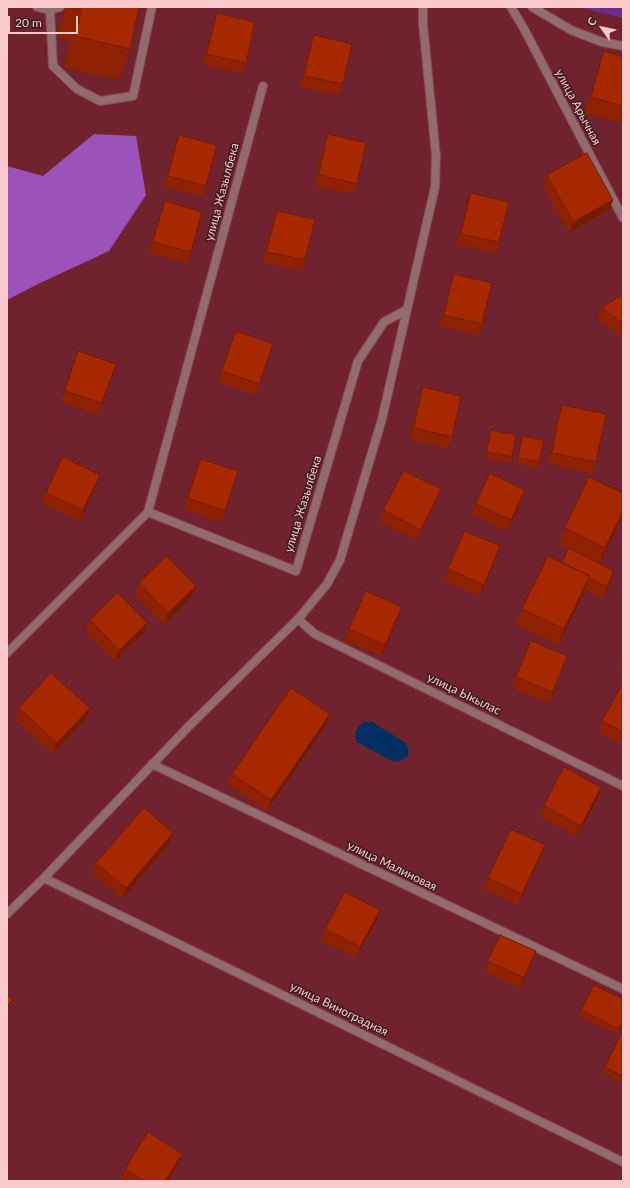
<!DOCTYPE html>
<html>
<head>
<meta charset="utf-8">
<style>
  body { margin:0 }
  #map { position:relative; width:630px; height:1188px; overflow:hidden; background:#70232e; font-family:Lato,sans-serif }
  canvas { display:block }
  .frame { position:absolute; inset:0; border:8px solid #f9c9cb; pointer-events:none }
  .north { position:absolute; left:582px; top:8px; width:40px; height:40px; -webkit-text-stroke:3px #3f1c1f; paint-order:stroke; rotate:303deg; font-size:11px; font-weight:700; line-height:16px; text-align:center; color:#f9c9cb }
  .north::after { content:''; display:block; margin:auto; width:14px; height:18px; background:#f9c9cb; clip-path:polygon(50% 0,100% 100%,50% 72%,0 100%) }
  .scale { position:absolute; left:8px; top:16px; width:70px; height:18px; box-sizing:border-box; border:2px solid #f9c9cb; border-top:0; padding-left:5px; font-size:12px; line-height:14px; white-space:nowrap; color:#f9c9cb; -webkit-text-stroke:3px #3f1c1f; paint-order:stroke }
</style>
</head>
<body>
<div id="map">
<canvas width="630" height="1188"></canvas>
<div class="frame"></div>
<div class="north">С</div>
<div class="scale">20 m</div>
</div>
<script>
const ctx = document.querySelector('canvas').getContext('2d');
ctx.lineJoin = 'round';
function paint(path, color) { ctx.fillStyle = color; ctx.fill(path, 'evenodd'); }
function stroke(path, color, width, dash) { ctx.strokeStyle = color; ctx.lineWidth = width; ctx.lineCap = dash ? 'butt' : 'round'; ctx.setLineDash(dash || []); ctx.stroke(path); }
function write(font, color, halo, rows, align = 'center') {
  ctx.font = font + ' Lato,sans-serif'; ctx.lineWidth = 3; ctx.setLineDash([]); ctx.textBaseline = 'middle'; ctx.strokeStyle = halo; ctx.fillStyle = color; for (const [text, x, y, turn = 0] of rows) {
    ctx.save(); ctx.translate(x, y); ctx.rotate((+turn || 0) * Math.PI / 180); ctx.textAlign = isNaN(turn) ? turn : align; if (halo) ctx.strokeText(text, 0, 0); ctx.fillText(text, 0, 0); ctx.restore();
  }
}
paint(new Path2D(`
  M578,7H623V18Z`), '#702c8a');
paint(new Path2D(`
  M94,134L136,136L146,195L109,251L38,284L7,300V166L43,176Z`), '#9b52b9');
paint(new Path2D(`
  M363,722H372L406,743L409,752L407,757L396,762L390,760L357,742C354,733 356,729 363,722Z`), '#022f61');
const service = new Path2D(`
  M37,7L50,10L53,66L77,89L100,101L133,96L152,7`);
const pedestrian = new Path2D(`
  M50,10L60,7`);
const minor = new Path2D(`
  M511,7L523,27L623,218
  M532,7L571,30L602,42L623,46
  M148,512L296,571L358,361L384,322L406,310
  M298,619L315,634L623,786
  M7,653L148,512L263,86
  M152,764L623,989
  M44,878L623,1162
  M7,914L44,878L189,726L298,619L327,584L340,560L382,419L435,187L436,156L423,24V7`);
stroke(service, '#8b444d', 10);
stroke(pedestrian, '#8b444d', 10);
stroke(minor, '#8b444d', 10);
stroke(service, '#916b6d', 8);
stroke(pedestrian, '#916b6d', 8);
stroke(minor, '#916b6d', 8);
paint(new Path2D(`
  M65,7H139L130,49L118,80L64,67L70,41L58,38Z
  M296,7H304V9Z
  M217,13L246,63L242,73L203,65L213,24Z
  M314,35L343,84L339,95L300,87L310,46Z
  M604,51L623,57V123L585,113L599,67Z
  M328,134L357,184L353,194L315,186L324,145Z
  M179,135L206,186L202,196L164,187L175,146Z
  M547,175L613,200L609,210L569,232L543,186Z
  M471,193L499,242L496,253L457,245L467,204Z
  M165,201L191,252L187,263L149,252L161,212Z
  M277,211L305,260L302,271L263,262L273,222Z
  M454,274L482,324L479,335L440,326L450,285Z
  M623,294V338L598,319L602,308Z
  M236,331L259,384L256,394L218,382Z
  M78,351L102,403L98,414L61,402Z
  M423,387L452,437L448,448L410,439L419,398Z
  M562,405L596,462L592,473L548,463L558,416Z
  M491,430L512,457L510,463L485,458L489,436Z
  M523,436L539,462L537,468L516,463L521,441Z
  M197,469L225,511L221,522L184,509Z
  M96,486L80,521L42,503L46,493Z
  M441,489L437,500L417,540L380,521L383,510Z
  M521,501L507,531L472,514L476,504Z
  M623,515L600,563L571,550L611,582L603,598L585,589L558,645L516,624L522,609L562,563L569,548L559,544L565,528Z
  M500,546L480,596L444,580L448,569Z
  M139,583L192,596L164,624L135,594Z
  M398,618L381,656L345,640L349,629Z
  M90,620L143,634L115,661L86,631Z
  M623,659V670L619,669Z
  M563,667L549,703L512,688L516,677Z
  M623,683V745L599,732L602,721Z
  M19,708H90L86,718L53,754L15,719Z
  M326,725L267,811L228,784L232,774Z
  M598,798L577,836L540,817L544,806Z
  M173,833L169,844L122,899L92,873L96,863Z
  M542,855L518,905L484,889L488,878Z
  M376,921L356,958L321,940L325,929Z
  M536,951L532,962L520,988L484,971L488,961Z
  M581,1010L623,1023L617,1034L579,1016Z
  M623,1035V1083L603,1073L605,1067Z
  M178,1164L168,1181H124L121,1180L125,1169Z`), '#8e2200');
paint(new Path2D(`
  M613,200L609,210L569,232L573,222Z
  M100,475L96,486L80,521L83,510Z
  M441,489L437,500L417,540L421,530Z
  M525,490L521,501L507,531L511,520Z
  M623,511V515L600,563L605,548Z
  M500,546L496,557L480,596L484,585Z
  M614,571L611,582L603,598L607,587Z
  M590,576L584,592L558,645L564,629Z
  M196,586L192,596L164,624L168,613Z
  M402,607L398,618L381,656L385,645Z
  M147,623L143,634L115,661L119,650Z
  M567,656L563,667L549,703L553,692Z
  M90,708L86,718L53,754L57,743Z
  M330,714L326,725L267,811L271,800Z
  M601,787L598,798L577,836L581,826Z
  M173,833L169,844L122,899L126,888Z
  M545,845L542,855L518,905L522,894Z
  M380,910L376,921L356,958L360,947Z
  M536,951L532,962L520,988L524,978Z
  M13,1000L9,1010L7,1013V1007Z
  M182,1154L178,1164L168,1181H165Z`), '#741c00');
const building = new Path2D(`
  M69,7H139L130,49L75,36L82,10Z
  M217,13L255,22L246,63L207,54Z
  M314,35L352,44L343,84L304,76Z
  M604,51L623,57V106L591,97Z
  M328,134L366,143L357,184L319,175Z
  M179,135L217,145L206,186L168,176Z
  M587,153L613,200L573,222L547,175Z
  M471,193L509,202L499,242L461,234Z
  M165,201L202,212L191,252L153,242Z
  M277,211L315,219L305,260L267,252Z
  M454,274L492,283L482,324L444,315Z
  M623,294V324L602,308Z
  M236,331L273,344L259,384L222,371Z
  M78,351L116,364L102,403L65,391Z
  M423,387L461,396L452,437L414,428Z
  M562,405L606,414L596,462L552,453Z
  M491,430L516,435L512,457L487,452Z
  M523,436L544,440L539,462L518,458Z
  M63,457L100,475L83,510L46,493Z
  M201,459L238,471L225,511L188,498Z
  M404,471L441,489L421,530L383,510Z
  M490,473L525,490L511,520L476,504Z
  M589,477L623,493V511L605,548L565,528Z
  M465,531L500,546L484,585L448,569Z
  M569,548L614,571L607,587L589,578L590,576L562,563Z
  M167,556L196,586L168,613L139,583Z
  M548,556L590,576L564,629L522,609Z
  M366,591L402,607L385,645L349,629Z
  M118,593L147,623L119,650L90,620Z
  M531,641L567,656L553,692L516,677Z
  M51,673L90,708L57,743L19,708Z
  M623,683V732L602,721Z
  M291,688L330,714L271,800L232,774Z
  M564,767L601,787L581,826L544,806Z
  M144,808L173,833L126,888L96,863Z
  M511,829L545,845L522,894L488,878Z
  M345,892L380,910L360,947L325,929Z
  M500,935L536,951L524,978L488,961Z
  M594,985L623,999V1021L619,1029L581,1010Z
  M7,995L13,1000L7,1007Z
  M621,1034L623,1035V1076L605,1067Z
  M148,1132L182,1154L165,1181H145L125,1169Z`);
paint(building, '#a52800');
stroke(building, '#741c00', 1);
write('12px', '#f9c9cb', '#3f1c1f', [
  ["улица Арычная",578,107,62],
  ["улица Жазылбека",222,192,-75],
  ["улица Жазылбека",303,504,-73],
  ["улица Ыкылас",464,694,26],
  ["улица Малиновая",392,866,26],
  ["улица Виноградная",339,1009,26]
]);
</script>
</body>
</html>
